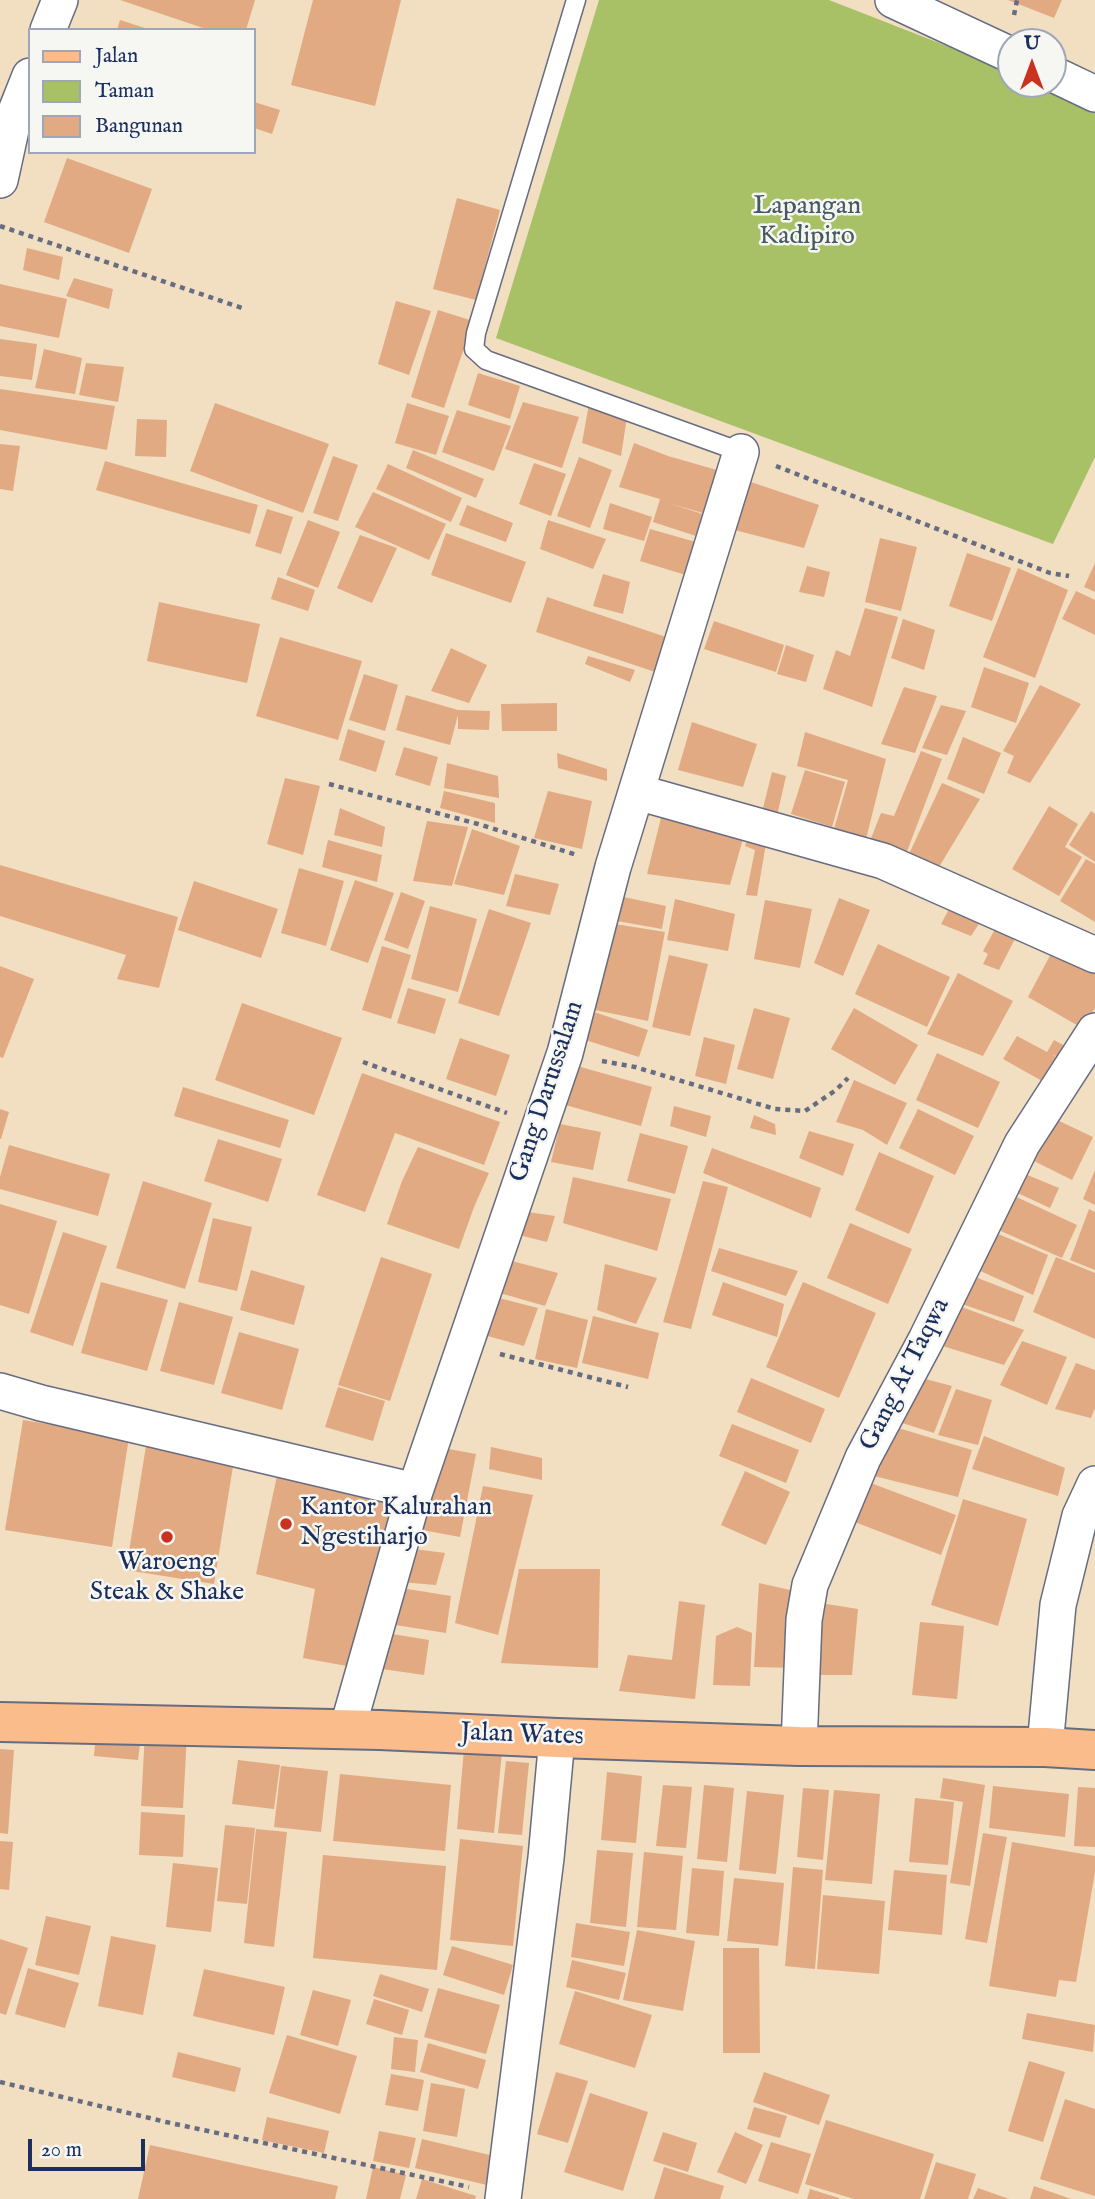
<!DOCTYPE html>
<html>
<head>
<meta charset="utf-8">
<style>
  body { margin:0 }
  #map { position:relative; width:1095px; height:2199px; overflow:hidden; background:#f2dec1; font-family:"IM FELL English",serif }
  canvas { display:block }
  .legend { position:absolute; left:28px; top:28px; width:228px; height:126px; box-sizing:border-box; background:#f6f6f2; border:2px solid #9ea6b7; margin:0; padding:9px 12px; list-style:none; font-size:21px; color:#1b2f5e }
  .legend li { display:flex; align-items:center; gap:14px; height:35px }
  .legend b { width:35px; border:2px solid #9ea6b7 }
  .north { position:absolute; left:997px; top:28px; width:70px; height:70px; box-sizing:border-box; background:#f6f6f2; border:2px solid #9ea6b7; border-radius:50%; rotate:0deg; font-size:19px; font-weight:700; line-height:28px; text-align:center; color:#1b2f5e }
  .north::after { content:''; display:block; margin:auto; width:24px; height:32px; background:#c8321e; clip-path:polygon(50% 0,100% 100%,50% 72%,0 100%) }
  .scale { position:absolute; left:28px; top:2139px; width:117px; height:32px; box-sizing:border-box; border:4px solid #1b2f5e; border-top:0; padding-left:9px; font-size:21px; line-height:24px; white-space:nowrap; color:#1b2f5e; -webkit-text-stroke:5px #f6f6f2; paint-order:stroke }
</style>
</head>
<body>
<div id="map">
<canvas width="1095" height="2199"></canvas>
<ul class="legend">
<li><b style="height:9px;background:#fabc8b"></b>Jalan</li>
<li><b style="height:19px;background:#a8c167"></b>Taman</li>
<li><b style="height:19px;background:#e1aa82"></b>Bangunan</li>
</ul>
<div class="north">U</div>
<div class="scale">20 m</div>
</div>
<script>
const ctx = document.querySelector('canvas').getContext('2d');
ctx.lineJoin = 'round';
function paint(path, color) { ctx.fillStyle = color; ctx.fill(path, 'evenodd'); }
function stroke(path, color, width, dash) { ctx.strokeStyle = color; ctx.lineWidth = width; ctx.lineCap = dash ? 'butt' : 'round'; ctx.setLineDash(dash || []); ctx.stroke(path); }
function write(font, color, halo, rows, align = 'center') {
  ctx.font = font + ' "IM FELL English",serif'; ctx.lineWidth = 5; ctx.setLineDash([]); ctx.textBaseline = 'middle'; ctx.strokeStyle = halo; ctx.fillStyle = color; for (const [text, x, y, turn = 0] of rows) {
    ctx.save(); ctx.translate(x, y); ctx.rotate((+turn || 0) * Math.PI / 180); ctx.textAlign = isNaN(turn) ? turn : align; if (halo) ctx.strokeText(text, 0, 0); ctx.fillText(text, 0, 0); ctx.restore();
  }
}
paint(new Path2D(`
  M599,0H829L1011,71V84H1045L1095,104V457L1053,544L496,338Z`), '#a8c167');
paint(new Path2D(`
  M120,0H255L246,30H209Z
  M313,0H401L375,106L291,85Z
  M1008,0H1062L1054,18Z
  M120,20L148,29V30H117Z
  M254,102L280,110L272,134L254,128Z
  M67,158L152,189L129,253L44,222Z
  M457,198L500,210L476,300L433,289Z
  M27,248L63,257L59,280L23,270Z
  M74,278L113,289L109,309L66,296Z
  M0,284L67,299L59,338L0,326Z
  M396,301L431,311L409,375L378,364Z
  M438,310L473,321L444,408L411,397Z
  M0,339L37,344L32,380L0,376Z
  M44,349L82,358L75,394L35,388Z
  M86,363L124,367L118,402L79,395Z
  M478,373L520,386L510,419L468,405Z
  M0,389L115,406L107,450L0,430Z
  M523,402L579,417L562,468L505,449Z
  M215,403L329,444L303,513L190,471Z
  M407,403L449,416L436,455L395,443Z
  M589,404L627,417L621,456L582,443Z
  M457,410L511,426L494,471L442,452Z
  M137,419L167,420L166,457L135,456Z
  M634,443L668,456L717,470L703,513L668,503L709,516L702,538L653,522L660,499L619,487Z
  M0,444L20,446L13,491L0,489Z
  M413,450L484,479L476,498L406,468Z
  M333,456L358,465L338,521L313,513Z
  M579,457L612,470L590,528L557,516Z
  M105,461L258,505L250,534L96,490Z
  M534,463L566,474L551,516L519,504Z
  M388,464L462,498L451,522L376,489Z
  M745,480L819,505L804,548L731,529Z
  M373,492L446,524L429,560L355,527Z
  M610,503L652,517L644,541L603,529Z
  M467,505L513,523L506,542L459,525Z
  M267,509L293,517L281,554L255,546Z
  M308,520L340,532L318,588L286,575Z
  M548,520L606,539L593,569L540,549Z
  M650,529L703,544L692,577L640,561Z
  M446,533L526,562L511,603L431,575Z
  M360,535L397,548L372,603L337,588Z
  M880,538L917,547L901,611L865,602Z
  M967,553L1011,568L992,621L949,606Z
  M1095,563V592L1084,587Z
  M807,566L830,572L824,597L799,592Z
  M1018,568L1068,590L1035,678L983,657Z
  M603,574L630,582L623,614L593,606Z
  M278,577L315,590L308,611L271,599Z
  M1076,591L1095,600V635L1062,619Z
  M547,597L666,637L655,672L536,632Z
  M159,602L260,624L247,683L147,661Z
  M865,608L898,617L872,707L823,689L836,650L850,656Z
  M903,619L935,630L924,670L891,658Z
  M714,621L784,645L776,672L704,649Z
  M280,637L362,661L338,740L256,716Z
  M786,645L814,655L806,682L777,674Z
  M451,648L487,665L469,703L431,691Z
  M588,656L635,670L630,682L585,664Z
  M984,667L1029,683L1016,723L971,707Z
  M364,674L398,685L385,731L349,720Z
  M1040,685L1081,704L1030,783L1007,773L1014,756L1003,751Z
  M904,687L937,696L915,753L881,744Z
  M406,695L458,710L490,711L489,730L458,729V715L450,745L396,730Z
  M557,703V731H502L501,704Z
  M941,705L966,711L947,755L922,748Z
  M692,722L757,744L743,787L678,770Z
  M348,729L385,741L376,772L339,760Z
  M805,732L886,759L866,839L834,829L848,780L797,766Z
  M963,737L1001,753L984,794L947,779Z
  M404,747L438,757L430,786L395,775Z
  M921,751L942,759L906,854L870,841L881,813L894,816Z
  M557,753L607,769V781L558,768Z
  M447,763L498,776L499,798L444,788Z
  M805,770L845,782L832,827L791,814Z
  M772,772L786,776L776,820L761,816Z
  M285,778L320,786L303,855L267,844Z
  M942,783L980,799L939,867L909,854Z
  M444,791L495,803V823L440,808Z
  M548,791L592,801L582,849L534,838Z
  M1049,806L1078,824L1065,847L1082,857L1059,896L1012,869Z
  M340,808L385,827L382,847L334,835Z
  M663,810L744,835L730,885L647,874Z
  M1091,811L1095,814V862L1069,845Z
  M427,821L468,827L452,886L413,881Z
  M472,829L520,846L504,895L454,884Z
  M749,834L767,838L757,896L746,895L755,850L745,846Z
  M328,840L382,855L377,882L322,867Z
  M1086,859L1095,864V922L1060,901Z
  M0,865L178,917L159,988L117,979L126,955L0,916Z
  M299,868L344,881L326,946L281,933Z
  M515,874L559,884L550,915L506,906Z
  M355,880L394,893L368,963L330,950Z
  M194,881L278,909L261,958L178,930Z
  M401,892L425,901L408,949L384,940Z
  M619,896L666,906L662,929L617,921Z
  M839,898L870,910L843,976L814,963Z
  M675,899L735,914L728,951L667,940Z
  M765,900L812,909L800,968L754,959Z
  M954,900L984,916L971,936L941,924Z
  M430,906L477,919L458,992L411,979Z
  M489,909L531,923L499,1016L458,1003Z
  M1000,920L1020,929L999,970L983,964L988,954L983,951Z
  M615,924L665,932L648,1021L595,1010Z
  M878,944L950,977L927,1027L855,994Z
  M382,946L411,955L391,1019L362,1010Z
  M1054,948L1095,968V1008L1082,1028L1028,997Z
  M669,955L708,964L690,1036L652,1027Z
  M0,966L34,979L3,1058L0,1057Z
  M958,973L1013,1001L983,1056L927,1034Z
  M408,988L446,999L435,1034L397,1023Z
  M242,1003L342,1038L314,1115L215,1080Z
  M754,1008L790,1018L773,1079L737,1069Z
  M854,1008L918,1045L895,1085L831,1049Z
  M588,1010L648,1030L639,1057L579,1038Z
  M1017,1036L1047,1052L1054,1040L1076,1052L1070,1062L1051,1054L1067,1063L1051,1086L1003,1059Z
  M704,1037L735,1045L726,1084L695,1076Z
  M460,1038L510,1055L496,1096L446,1079Z
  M937,1053L1000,1082L978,1128L916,1100Z
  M570,1064L652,1087L641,1126L558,1103Z
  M362,1073L500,1122L484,1165L395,1133L365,1212L317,1195Z
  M854,1080L907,1103L887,1145L863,1130L836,1122Z
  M183,1087L289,1120L280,1148L174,1116Z
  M674,1106L711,1116L706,1137L670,1126Z
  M0,1109L9,1112L1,1139H0Z
  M918,1109L974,1136L955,1175L899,1148Z
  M754,1115L775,1124L776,1135L750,1128Z
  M1055,1119L1093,1137L1072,1180L1034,1161Z
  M560,1124L601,1132L593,1170L551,1162Z
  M809,1131L854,1144L843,1176L799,1158Z
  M640,1133L688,1146L675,1194L627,1181Z
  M218,1139L282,1159L268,1202L204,1181Z
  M9,1145L110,1174L98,1216L0,1189V1177Z
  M418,1147L489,1173L474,1207L459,1249L387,1224L402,1181Z
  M712,1148L821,1188L811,1218L703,1173Z
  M879,1152L934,1176L909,1234L855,1210Z
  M1095,1170V1205L1083,1199Z
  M1020,1172L1059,1188L1050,1208L1011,1190Z
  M573,1177L671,1199L657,1251L563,1223Z
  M143,1181L212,1203L185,1289L116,1268Z
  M703,1181L728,1187L691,1329L663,1322Z
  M1010,1194L1077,1225L1062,1258L994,1228Z
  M0,1204L57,1221L29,1314L0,1305Z
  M1089,1209L1095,1212V1270L1070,1260Z
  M521,1211L555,1216L547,1242L515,1234Z
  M213,1218L252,1227L237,1291L198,1282Z
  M850,1223L912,1249L888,1304L827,1278Z
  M989,1230L1048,1255L1033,1295L974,1268Z
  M63,1232L107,1246L73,1346L30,1332Z
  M719,1248L798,1271L786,1296L711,1271Z
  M381,1257L432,1274L390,1401L338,1385Z
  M1056,1257L1095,1273V1339L1033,1312Z
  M504,1259L558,1273L545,1306L493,1291Z
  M605,1264L657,1278L636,1324L597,1310Z
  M251,1270L305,1286L294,1325L240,1310Z
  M970,1275L1024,1296L1014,1322L956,1302Z
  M101,1282L168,1300L147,1371L81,1353Z
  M723,1282L784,1304L777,1337L712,1315Z
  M803,1282L876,1313L839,1398L766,1367Z
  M487,1295L538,1308L524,1346L473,1332Z
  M179,1302L233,1317L214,1385L160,1371Z
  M951,1303L1024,1330L1004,1365L933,1343Z
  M546,1309L588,1320L577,1368L535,1359Z
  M593,1316L659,1333L648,1379L582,1363Z
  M239,1332L299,1349L282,1410L221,1393Z
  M1022,1341L1067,1357L1047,1405L1000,1385Z
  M1076,1363L1095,1370V1408L1091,1418L1055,1409Z
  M914,1376L952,1386L934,1433L899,1422Z
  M751,1378L825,1409L811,1443L737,1412Z
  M338,1387L385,1401L373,1441L325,1427Z
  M956,1389L992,1400L978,1445L938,1435Z
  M23,1420L129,1437L112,1547L5,1530Z
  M732,1424L799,1450L786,1483L719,1456Z
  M898,1428L972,1450L958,1497L874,1476Z
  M984,1436L1065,1468L1058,1496L972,1469Z
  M146,1446L234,1460L214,1584L126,1570Z
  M438,1447L476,1454L460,1537L422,1530Z
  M491,1447L542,1458V1480L489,1469Z
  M278,1471L400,1502L352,1667L303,1658L315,1589L256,1574Z
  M745,1471L790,1492L766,1545L721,1525Z
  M868,1482L956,1515L941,1555L852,1521Z
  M483,1486L533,1495L498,1635L455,1623Z
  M963,1499L1027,1519L998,1626L931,1605Z
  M407,1548L445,1553L436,1585L400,1582Z
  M519,1569H600L598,1668L501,1663Z
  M759,1583L799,1592L796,1668L754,1667Z
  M395,1587L451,1596L446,1633L389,1624Z
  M679,1601L705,1605L695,1699L619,1691L628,1655L672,1660Z
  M814,1602L858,1609L852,1675H810Z
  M920,1622L964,1626L957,1699L912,1695Z
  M737,1627L752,1633L750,1686L713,1685L716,1636Z
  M380,1632L429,1640L424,1675L375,1668Z
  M96,1732L141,1736L138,1760L94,1756Z
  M145,1732L187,1734L183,1808L141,1806Z
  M0,1749L14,1750L8,1834L0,1833Z
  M464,1749L502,1752L494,1833L457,1829Z
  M238,1760L280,1765L274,1809L232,1804Z
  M506,1761L529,1763L522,1835L498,1833Z
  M281,1766L328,1771L321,1832L274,1827Z
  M607,1772L642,1776L636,1843L601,1840Z
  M340,1774L451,1785L445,1851L333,1841Z
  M943,1778L985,1785L970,1886L950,1883L963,1802L940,1798Z
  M663,1785L692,1787L686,1848L656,1846Z
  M704,1785L734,1788L727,1862L697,1859Z
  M993,1786L1069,1794L1065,1837L989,1828Z
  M1078,1787L1095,1788V1847L1074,1846Z
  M803,1788L829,1790L823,1860L797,1857Z
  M834,1790L880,1794L872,1884L825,1880Z
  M747,1791L784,1795L776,1874L739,1870Z
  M915,1798L954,1802L948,1865L909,1862Z
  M141,1812L185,1815L183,1857L139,1855Z
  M225,1825L255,1828L247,1904L217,1901Z
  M256,1829L287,1832L274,1947L244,1943Z
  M983,1833L1007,1837L987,1943L965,1939Z
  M460,1839L523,1846L513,1946L450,1940Z
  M0,1841L13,1842L9,1890L0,1889Z
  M1012,1842L1095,1856V1872L1076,1982L1059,1980L1056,1997L989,1986Z
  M597,1850L633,1853L626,1927L590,1923Z
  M644,1852L683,1856L676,1930L637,1927Z
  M323,1855L446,1866L437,1970L313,1958Z
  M173,1863L218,1868L211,1932L166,1927Z
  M793,1867L823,1870L815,1969L785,1966Z
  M692,1868L724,1871L719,1936L686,1933Z
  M894,1870L947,1875L942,1935L888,1930Z
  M734,1878L784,1883L778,1946L727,1941Z
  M823,1895L885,1901L879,1974L817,1969Z
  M46,1916L91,1926L79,1975L35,1965Z
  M576,1923L630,1932L624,1966L571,1957Z
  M637,1930L695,1941L683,2011L623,2000Z
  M111,1936L156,1945L143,2015L98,2006Z
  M0,1939L28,1948L6,2015L0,2013Z
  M452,1946L513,1965L504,1995L443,1975Z
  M723,1948H759L760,2053H723Z
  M572,1960L626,1973L619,2000L566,1987Z
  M28,1968L79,1983L65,2028L15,2014Z
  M204,1969L285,1987L274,2035L193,2016Z
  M380,1974L429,1989L422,2012L373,1996Z
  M438,1988L500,2005L486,2054L424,2037Z
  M313,1990L351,2000L338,2046L300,2035Z
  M575,1991L652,2015L635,2068L559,2044Z
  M374,1999L409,2010L402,2035L366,2024Z
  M1027,2013L1095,2025L1093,2052L1022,2039Z
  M287,2035L357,2056L340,2114L269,2093Z
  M394,2037L418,2040L415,2072L391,2069Z
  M428,2043L486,2060L478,2089L420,2072Z
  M178,2052L241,2068L235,2092L172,2077Z
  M1029,2061L1065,2072L1043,2142L1008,2131Z
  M556,2072L588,2081L568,2143L537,2134Z
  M764,2072L830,2095L819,2125L753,2102Z
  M391,2074L424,2080L418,2111L385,2105Z
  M431,2083L465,2089L457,2137L423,2131Z
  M590,2093L648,2112L623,2191L564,2172Z
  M1065,2099L1095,2109V2196L1040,2179Z
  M754,2107L787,2116L780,2138L747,2129Z
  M267,2117L329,2131L324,2153L262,2140Z
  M826,2120L934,2154L920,2199H854L805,2184Z
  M379,2131L416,2138L409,2168L373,2161Z
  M663,2132L697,2143L688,2172L653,2161Z
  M735,2132L763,2145L746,2184L717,2172Z
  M422,2139L498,2157L491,2186L415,2168Z
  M771,2142L811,2154L798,2194L758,2181Z
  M150,2145L338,2186L335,2199H138Z
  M936,2162L976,2174L968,2199H924Z
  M373,2167L406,2175L400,2199H366Z
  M664,2167L724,2186L720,2199H654Z
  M422,2179L476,2196L475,2199H416Z
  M1034,2186L1071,2199H1030Z
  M978,2188L1009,2199H973Z
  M810,2189L839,2198V2199H807Z`), '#e1aa82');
const lane = new Path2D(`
  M576,0L476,333L474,349L486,360L741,452`);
const street = new Path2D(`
  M893,0L1011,55
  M48,30L60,0
  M1053,74L1095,94
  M0,180L14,116L30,76
  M637,792L883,861L1095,955
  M0,1391L41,1403L415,1491
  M347,1730L415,1491L565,1053L613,867L741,452
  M799,1746L804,1620L810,1585L863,1458L926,1340L1022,1144L1095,1031
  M1045,1747L1058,1605L1080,1516L1095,1484
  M503,2199L546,1858L557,1738`);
const primary = new Path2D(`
  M0,1722L380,1730L557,1738L799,1746L1045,1747L1095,1750`);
stroke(lane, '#666c81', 21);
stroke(street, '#666c81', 38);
stroke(primary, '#666c81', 42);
stroke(new Path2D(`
  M1014,15L1017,0
  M0,226L245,309
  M776,466L1050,573L1069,576
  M329,784L478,824L577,855
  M602,1061L635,1067L775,1109L805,1111L836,1090L848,1078
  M363,1062L507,1113
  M500,1354L628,1387
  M0,2082L166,2122L469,2187`), '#666c81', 4.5, [5, 5]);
stroke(lane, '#fff', 18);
stroke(street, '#fff', 35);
stroke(primary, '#fabc8b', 38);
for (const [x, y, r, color] of [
  [286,1524,7,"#c8321e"],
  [167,1537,7,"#c8321e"]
]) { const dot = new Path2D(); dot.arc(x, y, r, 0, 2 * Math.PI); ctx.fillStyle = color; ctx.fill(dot); stroke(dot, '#f6f6f2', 2.5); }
write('26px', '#455b61', '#f6f6f2', [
  ["Lapangan",807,208],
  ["Kadipiro",807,238]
]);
write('26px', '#1b2f5e', '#f6f6f2', [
  ["Gang Darussalam",548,1092,-72],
  ["Gang At Taqwa",906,1375,-63],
  ["Jalan Wates",522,1736,2]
]);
write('26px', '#1b2f5e', '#f6f6f2', [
  ["Kantor Kalurahan",300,1509],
  ["Ngestiharjo",300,1539],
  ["Waroeng",167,1564,"center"],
  ["Steak & Shake",167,1594,"center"]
], 'left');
</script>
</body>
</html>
